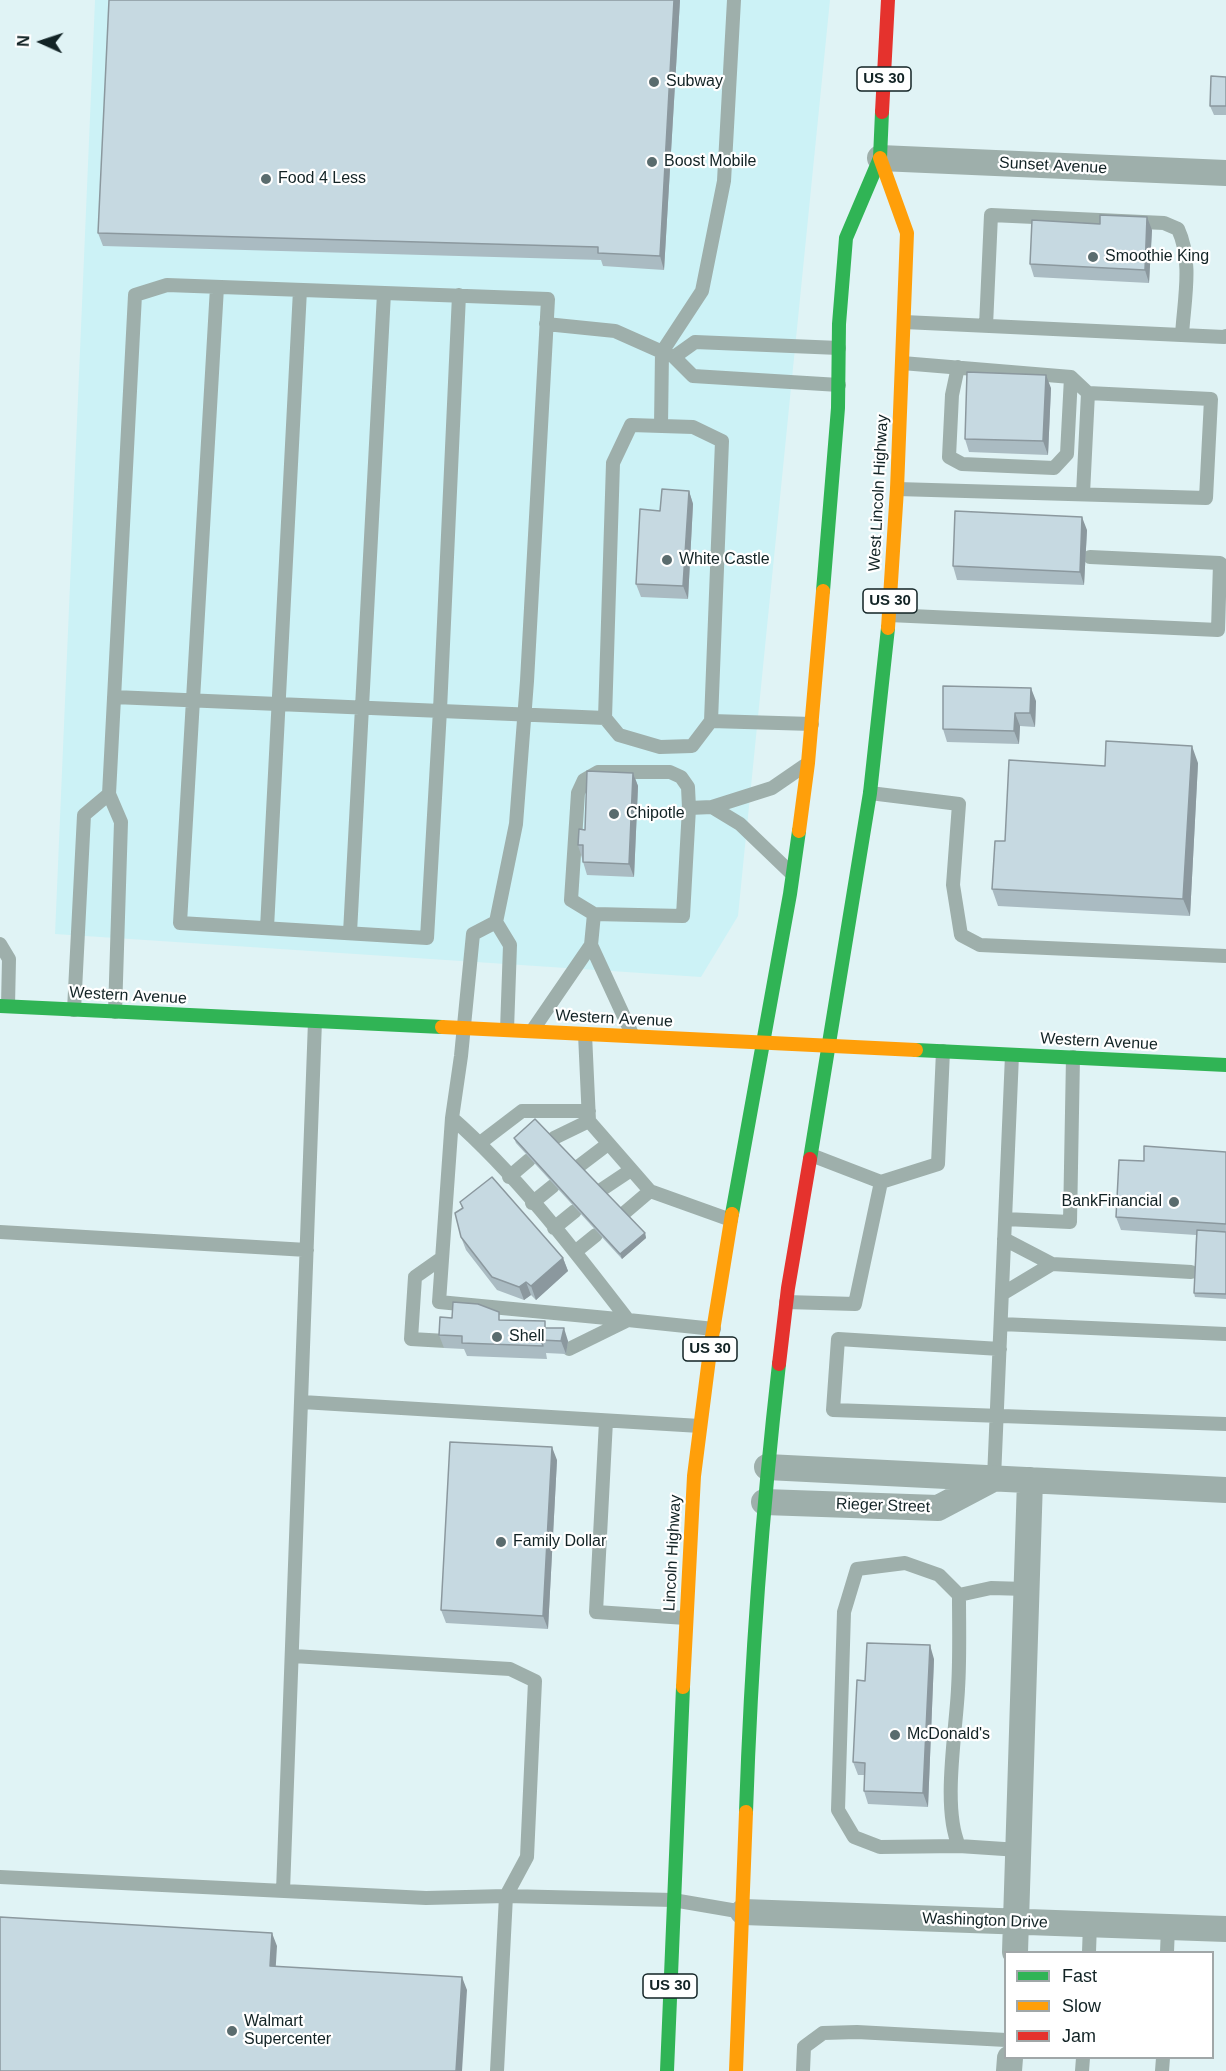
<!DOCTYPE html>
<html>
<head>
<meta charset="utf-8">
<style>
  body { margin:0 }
  #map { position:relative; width:1226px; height:2071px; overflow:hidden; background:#e0f3f5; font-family:Arial,sans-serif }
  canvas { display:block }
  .legend { position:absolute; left:1004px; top:1951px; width:210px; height:108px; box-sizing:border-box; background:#fff; border:2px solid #a0a7a8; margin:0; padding:8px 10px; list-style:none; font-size:18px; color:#122325 }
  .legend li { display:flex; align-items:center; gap:12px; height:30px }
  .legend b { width:30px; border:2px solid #a0a7a8 }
  .north { position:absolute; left:12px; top:12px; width:60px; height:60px; -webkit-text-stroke:4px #fff; paint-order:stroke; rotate:273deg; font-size:16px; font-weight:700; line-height:24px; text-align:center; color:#122325 }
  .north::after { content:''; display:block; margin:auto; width:21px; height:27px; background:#122325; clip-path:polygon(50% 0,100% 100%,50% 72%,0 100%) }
</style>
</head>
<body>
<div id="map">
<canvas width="1226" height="2071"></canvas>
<ul class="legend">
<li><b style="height:8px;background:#30b455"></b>Fast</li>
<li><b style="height:8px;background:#ff9f0a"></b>Slow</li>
<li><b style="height:8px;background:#e5322d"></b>Jam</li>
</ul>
<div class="north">N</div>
</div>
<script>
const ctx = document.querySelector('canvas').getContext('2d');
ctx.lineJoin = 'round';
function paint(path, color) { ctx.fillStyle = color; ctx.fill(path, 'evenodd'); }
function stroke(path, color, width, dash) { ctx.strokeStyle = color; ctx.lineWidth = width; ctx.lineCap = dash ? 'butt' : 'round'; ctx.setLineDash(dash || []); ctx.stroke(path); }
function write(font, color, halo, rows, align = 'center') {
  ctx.font = font + ' Arial,sans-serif'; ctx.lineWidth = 4.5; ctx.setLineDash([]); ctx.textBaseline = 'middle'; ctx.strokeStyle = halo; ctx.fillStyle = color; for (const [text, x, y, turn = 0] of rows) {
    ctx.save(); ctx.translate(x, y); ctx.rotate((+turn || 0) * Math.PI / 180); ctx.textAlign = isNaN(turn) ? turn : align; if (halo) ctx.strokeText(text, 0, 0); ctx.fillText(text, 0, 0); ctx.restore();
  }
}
paint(new Path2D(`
  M95,0H830L738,916L701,977L55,934Z`), '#ccf2f6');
stroke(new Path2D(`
  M217,287L180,923L427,938L440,710L459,295
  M904,322L1224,337L1226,336
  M546,324L615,331L669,355
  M986,326L991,215L1164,223L1178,229C1193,261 1184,301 1182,335
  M958,367L952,395L949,457L962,464L1054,468L1067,454L1071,377
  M839,385L693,376L674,357L695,342L839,348
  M631,425L693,427L722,441L711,721L692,746L660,747L619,735L605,718L613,463Z
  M661,426L662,352L702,291L724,181L734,0
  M897,489L1206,498L1211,399L1088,393L1071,377L902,363
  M1083,494L1088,393
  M889,615L1218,630L1220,563L1090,557
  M114,697L605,718
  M711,721L812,724
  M870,793L959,804L953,885L961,935L980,945L1226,956
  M790,872L740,824L712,807L772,788L804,766
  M594,914L571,900L578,793L584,780L598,772H670L681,777L688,787L689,808L712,807
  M267,928L300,290
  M350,933L384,293
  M0,944L9,959L8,1006
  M591,945L594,914L683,916L689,808
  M74,1010L84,815L109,794
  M115,1012L121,822L109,794L135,295L167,285L548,299L527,681L516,824L496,922
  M507,1030L510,945L496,922L473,934L461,1056L452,1118C518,1176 574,1250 628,1320L714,1329
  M532,1031L591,945L632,1034
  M585,1034L589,1121L650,1191L731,1220
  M452,1118L439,1302L628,1320
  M554,1138L589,1121
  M480,1143L522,1111H589
  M811,1155L881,1182
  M579,1166L608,1144
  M509,1177L529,1160
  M601,1190L631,1170
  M532,1203L553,1186
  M623,1214L650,1191
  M1005,1219L1070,1222L1073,1057
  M554,1228L575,1211
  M0,1232L307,1250
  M1004,1239L1052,1264L1191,1272
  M575,1252L596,1235
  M442,1258L415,1277L411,1339L446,1341
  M1002,1294L1052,1264
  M786,1302L855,1304L881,1182L938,1164L943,1051
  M1001,1324L1226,1334
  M569,1349L626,1321
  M1000,1349L838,1339L833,1410L1226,1424
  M302,1402L700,1426
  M606,1421L596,1612L686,1618
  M994,1478L1012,1055
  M959,1595L991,1588L1026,1589
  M293,1656L510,1669L535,1681L527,1857L506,1896L497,2071
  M959,1846C942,1808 956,1732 958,1689C960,1658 959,1626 959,1595L939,1575L905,1563L857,1569L844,1612L838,1810L854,1837L880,1847L959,1846L1019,1850
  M0,1877L426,1898L506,1896L673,1900L743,1912
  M283,1891L315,1021
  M1089,1952L1090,1924
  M1167,1952L1168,1927
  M803,2071L804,2047L823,2033L857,2032L1006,2040
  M1082,2071L1083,2058
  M1162,2071L1163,2058`), '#9eafab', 14);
stroke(new Path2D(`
  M880,158L1226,173
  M767,1467L1226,1490
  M764,1502L938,1508L993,1479
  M743,1912L1226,1929
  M1015,1952L1030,1480
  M1009,2071L1010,2058`), '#9eafab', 26);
stroke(new Path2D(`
  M823,591L838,408L839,324L846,238L880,158L882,112
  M0,1006L442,1027
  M916,1050L1226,1065
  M810,1159L870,793L888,628
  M732,1214L790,894L799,831
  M746,1812C751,1662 762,1513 779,1364
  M667,2071L683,1687`), '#30b455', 14);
stroke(new Path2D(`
  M880,158L907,233L897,489L888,628
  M799,831L808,763L823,591
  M442,1027L916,1050
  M683,1687L694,1476L711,1343L732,1214
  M736,2071L746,1812`), '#ff9f0a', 14);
stroke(new Path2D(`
  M882,112L888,0
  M779,1364L788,1288L810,1159`), '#e5322d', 14);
paint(new Path2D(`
  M680,0L664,270L603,266L601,260L103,246L98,233Z
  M1226,77V115H1214L1210,106Z
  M1100,224L1152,230L1149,283L1034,277L1030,264Z
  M1051,388L1048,455L969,452L965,439Z
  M689,491L693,504L688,599L641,597L636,584L660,511Z
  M1087,530L1084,585L957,580L953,566Z
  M1036,701L1035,727L1020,726L1019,744L947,742L943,729Z
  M1198,763L1190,916L998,906L992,889L1005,841L1105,766Z
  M633,773L638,786L634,877L587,875L578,845L585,830Z
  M514,1138L645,1233L646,1238L622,1259L516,1143Z
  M1226,1152V1299L1195,1297L1194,1293L1196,1235L1121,1230L1116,1217L1144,1161Z
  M460,1202L563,1258L568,1271L536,1300L531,1295L524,1300L497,1290L466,1250L461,1237L462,1208Z
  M502,1320L548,1328L568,1341L566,1354L546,1353L547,1359L467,1356L464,1349L444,1348L439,1335Z
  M557,1460L548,1629L446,1623L441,1610Z
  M934,1659L928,1807L868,1804L864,1791V1775H858L853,1762L865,1681Z`), '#aabbc2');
paint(new Path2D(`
  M674,0H680L664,270L660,256Z
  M1147,217L1152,230L1149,283L1145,270Z
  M1046,375L1051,388L1048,455L1043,441Z
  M689,491L693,504L688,599L683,586Z
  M1082,517L1087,530L1084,585L1080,572Z
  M1031,688L1036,701L1035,727L1030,713Z
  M1015,713L1020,726L1019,744L1014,731Z
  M1192,746L1198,763L1190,916L1183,899Z
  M633,773L638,786L634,877L629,864Z
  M645,1233L646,1238L622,1259L620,1254Z
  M563,1258L568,1271L536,1300L531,1286Z
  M526,1282L531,1295L524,1300L519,1287Z
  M564,1328L568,1341L566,1354L561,1341Z
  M552,1447L557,1460L548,1629L543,1616Z
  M930,1645L934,1659L928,1807L923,1793Z
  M272,1933L277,1946L275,1979L270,1966Z
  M462,1977L467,1990L462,2071H456Z`), '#8b989e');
const building = new Path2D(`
  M109,0H674L660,256L598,253V247L98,233Z
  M1211,76L1226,77V106H1210Z
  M1100,215L1147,217L1145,270L1030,264L1032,220L1100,224Z
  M967,372L1046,375L1043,441L965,439Z
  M662,489L689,491L683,586L636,584L640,509L660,511Z
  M955,511L1082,517L1080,572L953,566Z
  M943,686L1031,688L1030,713H1015L1014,731L943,729Z
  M1106,741L1192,746L1183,899L992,889L995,841H1005L1009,760L1105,766Z
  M587,771L633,773L629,864L583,862V845H578L579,829L585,830Z
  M535,1119L645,1233L620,1254L514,1138Z
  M1144,1146L1226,1152V1224L1116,1217L1119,1160L1144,1161Z
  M492,1177L563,1258L531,1286L526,1282L519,1287L492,1277L461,1237L455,1213L463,1208L460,1202Z
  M1197,1230L1226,1232V1294L1194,1293Z
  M453,1302L478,1304L499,1312V1320L545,1321V1328H564L561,1341L541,1340L543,1346L462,1343V1336L439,1335L440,1317L452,1318Z
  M450,1442L552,1447L543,1616L441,1610Z
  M867,1643L930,1645L923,1793L864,1791L865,1763L853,1762L857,1680L865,1681Z
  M0,1917L272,1933L270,1966L462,1977L456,2071H0Z`);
paint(building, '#c6d9e1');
stroke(building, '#8b989e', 1.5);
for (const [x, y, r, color] of [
  [654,82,6,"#5a6c6e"],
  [652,162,6,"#5a6c6e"],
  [266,179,6,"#5a6c6e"],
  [1093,257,6,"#5a6c6e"],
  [667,560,6,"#5a6c6e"],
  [614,814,6,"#5a6c6e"],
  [1174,1202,6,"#5a6c6e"],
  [497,1337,6,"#5a6c6e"],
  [501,1542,6,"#5a6c6e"],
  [895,1735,6,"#5a6c6e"],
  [232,2031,6,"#5a6c6e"]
]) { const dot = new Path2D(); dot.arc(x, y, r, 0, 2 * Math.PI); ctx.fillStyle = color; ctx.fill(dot); stroke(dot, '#fff', 2); }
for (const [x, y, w] of [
  [884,79,54],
  [890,601,54],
  [710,1349,54],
  [670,1986,54]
]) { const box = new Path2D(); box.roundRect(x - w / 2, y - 12, w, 24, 4.5); ctx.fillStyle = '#fff'; ctx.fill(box); stroke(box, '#122325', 1.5); }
write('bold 15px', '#122325', null, [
  ["US 30",884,79],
  ["US 30",890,601],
  ["US 30",710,1349],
  ["US 30",670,1986]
]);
write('16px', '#122325', '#fff', [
  ["Subway",666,82],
  ["Boost Mobile",664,162],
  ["Food 4 Less",278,179],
  ["Smoothie King",1105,257],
  ["White Castle",679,560],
  ["Chipotle",626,814],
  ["BankFinancial",1162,1202,"right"],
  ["Shell",509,1337],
  ["Family Dollar",513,1542],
  ["McDonald's",907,1735],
  ["Walmart",244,2022],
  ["Supercenter",244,2040]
], 'left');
write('16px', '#122325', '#fff', [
  ["Sunset Avenue",1053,166,3],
  ["West Lincoln Highway",879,493,-87],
  ["Western Avenue",128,996,3],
  ["Western Avenue",614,1019,3],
  ["Western Avenue",1099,1042,3],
  ["Rieger Street",883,1506,2],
  ["Lincoln Highway",673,1553,-87],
  ["Washington Drive",985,1921,2]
]);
</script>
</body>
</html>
